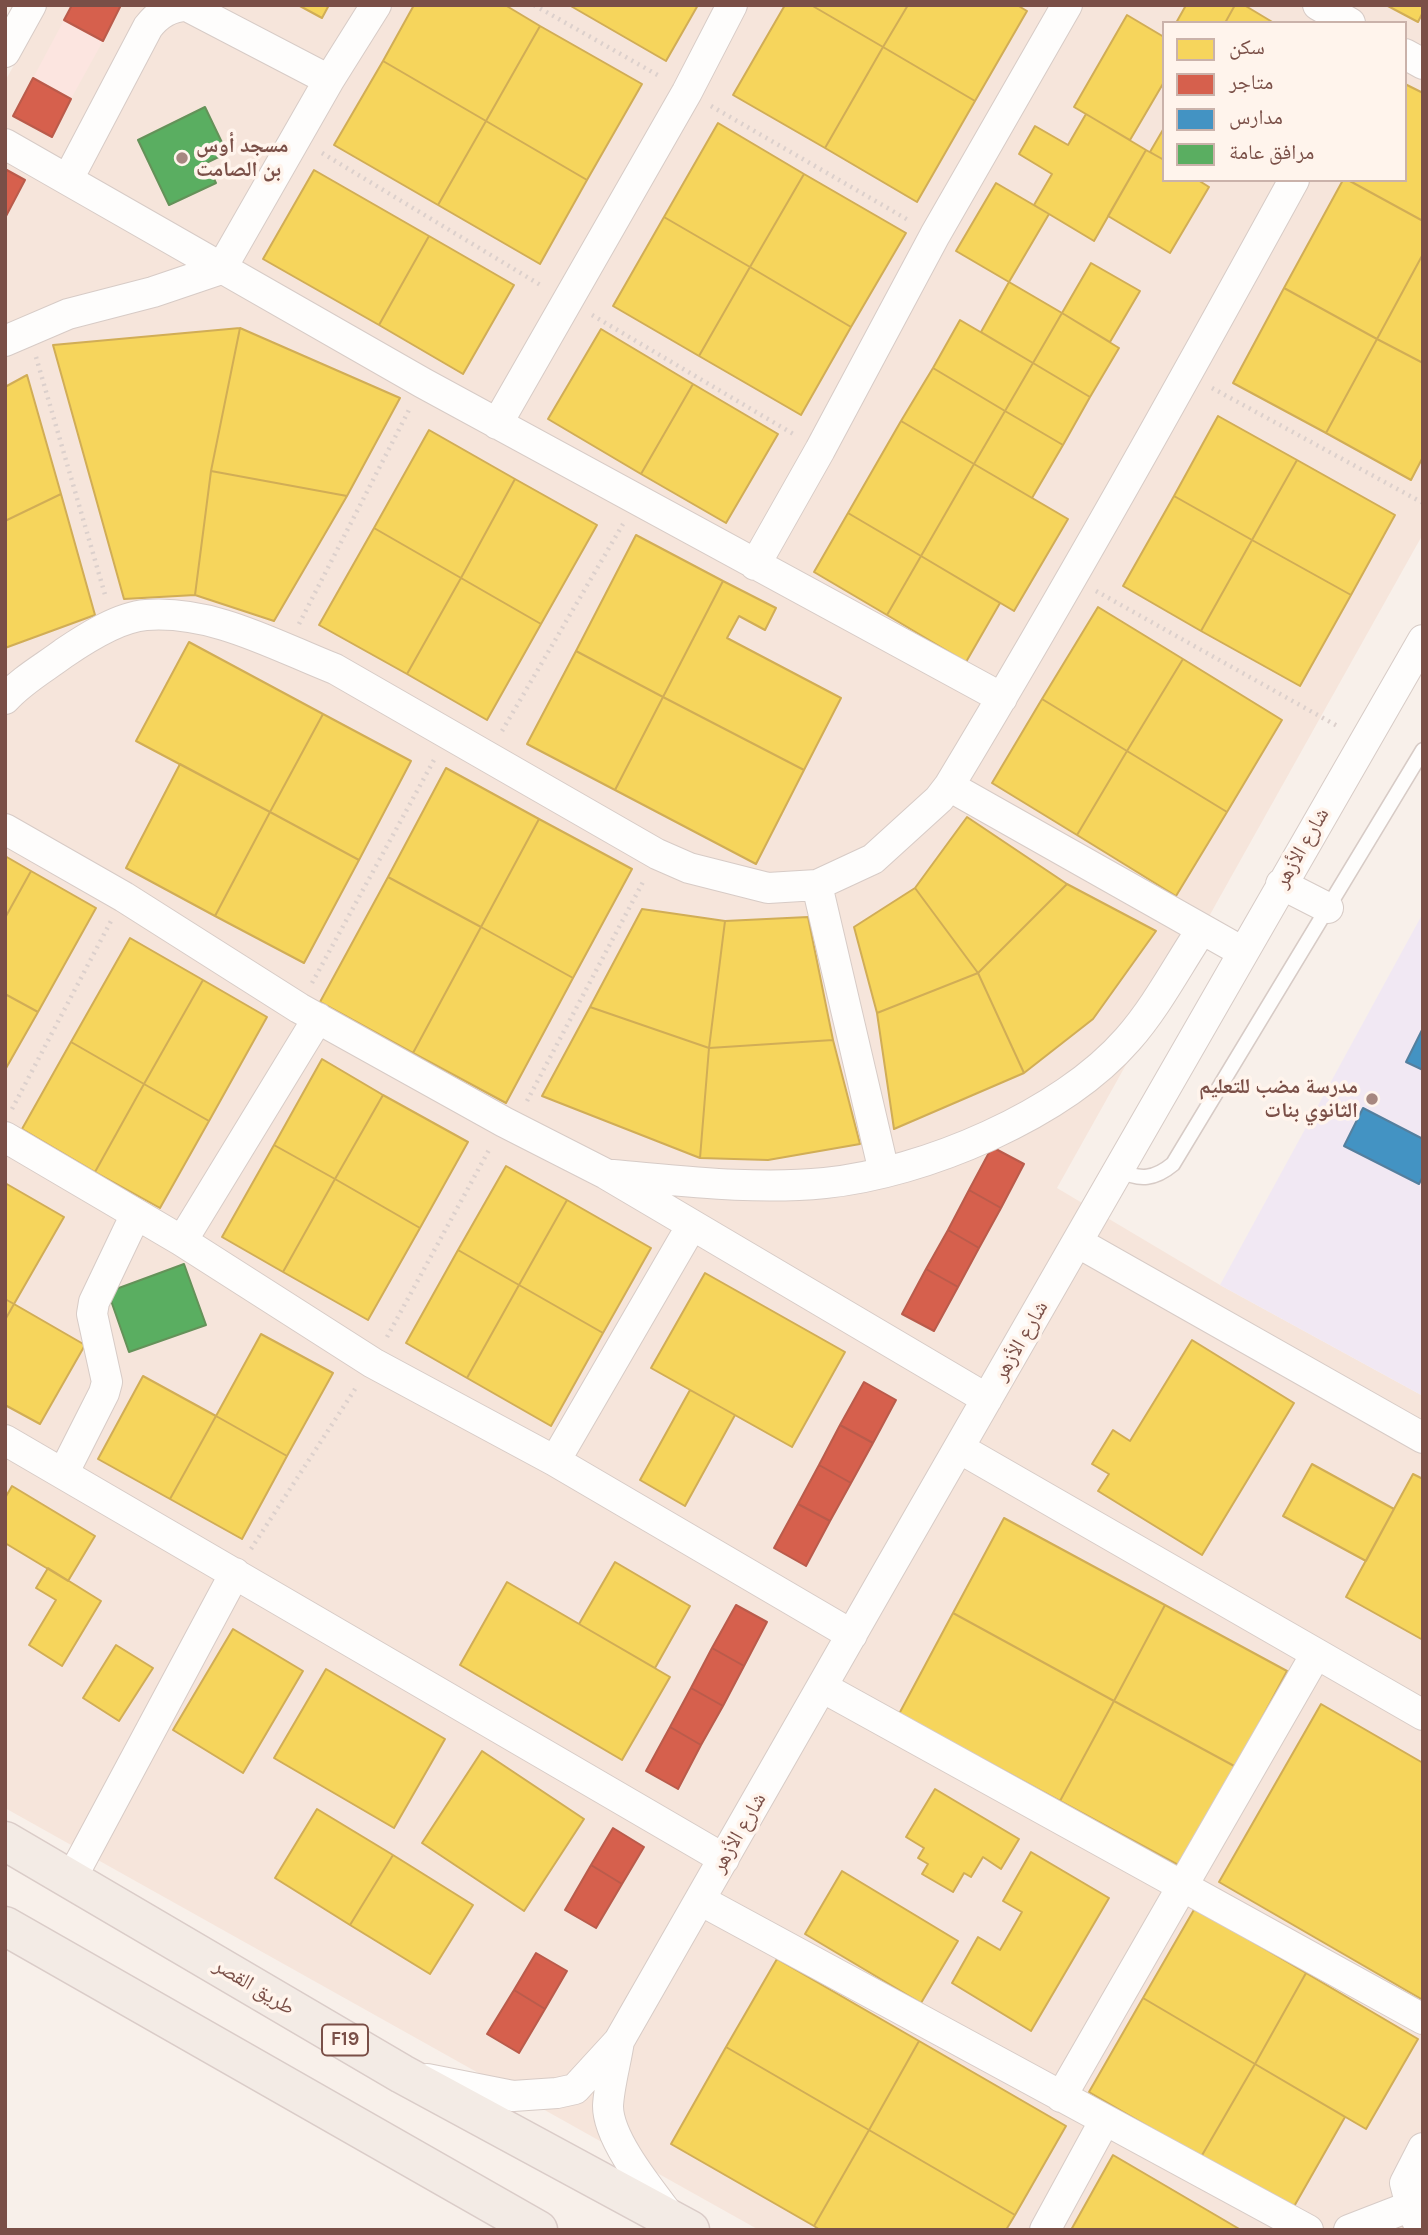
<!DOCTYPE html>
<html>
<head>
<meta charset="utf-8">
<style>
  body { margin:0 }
  #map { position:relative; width:1428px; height:2235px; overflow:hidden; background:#f8f0ea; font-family:Karla,"Noto Naskh Arabic",sans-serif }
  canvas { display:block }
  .frame { position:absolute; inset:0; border:7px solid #7a4f47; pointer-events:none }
  .legend { position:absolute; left:1162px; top:21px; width:245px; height:161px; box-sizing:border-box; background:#fff4ec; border:2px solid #cab2aa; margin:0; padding:9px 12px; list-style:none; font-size:21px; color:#7a4f47 }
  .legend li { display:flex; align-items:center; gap:14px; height:35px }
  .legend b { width:35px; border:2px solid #cab2aa }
</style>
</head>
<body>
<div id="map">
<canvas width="1428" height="2235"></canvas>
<div class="frame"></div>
<ul class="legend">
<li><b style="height:19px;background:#f6d55c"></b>سكن</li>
<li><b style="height:19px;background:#d6604d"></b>متاجر</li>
<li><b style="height:19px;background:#4393c3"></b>مدارس</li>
<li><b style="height:19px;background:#5aae61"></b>مرافق عامة</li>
</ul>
</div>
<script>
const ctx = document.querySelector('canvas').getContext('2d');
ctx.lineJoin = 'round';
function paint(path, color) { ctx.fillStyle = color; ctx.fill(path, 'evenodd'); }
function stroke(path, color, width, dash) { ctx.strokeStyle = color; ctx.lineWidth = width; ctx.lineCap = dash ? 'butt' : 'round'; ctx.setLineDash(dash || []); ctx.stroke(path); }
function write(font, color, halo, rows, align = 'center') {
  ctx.font = font + ' Karla,"Noto Naskh Arabic",sans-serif'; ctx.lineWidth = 7; ctx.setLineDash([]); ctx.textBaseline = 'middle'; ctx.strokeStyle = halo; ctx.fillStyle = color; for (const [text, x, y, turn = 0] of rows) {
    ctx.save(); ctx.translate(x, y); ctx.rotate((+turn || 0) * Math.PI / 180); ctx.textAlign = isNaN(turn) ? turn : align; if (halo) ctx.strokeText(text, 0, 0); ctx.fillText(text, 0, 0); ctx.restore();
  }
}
paint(new Path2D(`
  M48,5H1423V534L1057,1188L1220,1285L1423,1396V2230H759L5,1808V81ZM1164,23H1405V180H1164Z`), '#f6e5db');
paint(new Path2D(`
  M64,20L103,41L71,99L33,78Z`), '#fce5e0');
paint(new Path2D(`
  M1423,913V1396L1220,1285Z`), '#f1e8f3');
const homes = new Path2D(`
  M298,5H329L322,18Z
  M414,5H505L540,26L486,121L383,61Z
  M569,5H698L666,61Z
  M785,5H811L883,47L825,148L733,95Z
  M811,5H908L883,47Z
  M908,5H1017L1027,11L975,101L883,47Z
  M1182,5H1235L1225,23H1176L1185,7Z
  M1235,5H1244L1274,23H1225Z
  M1386,5H1423V12L1418,22Z
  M1127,15L1164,37V82L1130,140L1074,107Z
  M540,26L642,84L587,180L486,121Z
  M883,47L975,101L917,202L825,148Z
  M383,61L486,121L438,205L334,145Z
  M1405,84L1423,93V221L1348,180H1405Z
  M1086,114L1146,150L1094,241L1034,205L1052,174L1019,154L1035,126L1068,145Z
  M486,121L587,180L540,264L438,205Z
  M718,123L804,174L750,267L664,217Z
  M1164,128V160L1150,152Z
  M1146,150L1164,160V180H1198L1209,187L1170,253L1108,216Z
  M314,170L429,236L379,325L263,259Z
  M804,174L906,233L851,327L750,267Z
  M1343,180H1348L1423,221V254L1377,339L1284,288Z
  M996,183L1049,214L1009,282L956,251Z
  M664,217L750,267L699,356L613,306Z
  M429,236L514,285L463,374L379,325Z
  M1423,254V363L1377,339Z
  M1091,263L1140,291L1110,342L1062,313Z
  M750,267L851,327L801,415L699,356Z
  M1009,282L1062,313L1033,363L981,332Z
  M1284,288L1377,339L1326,433L1233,383Z
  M1062,313L1119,348L1090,397L1033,363Z
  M960,320L1033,363L1005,411L933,368Z
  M240,328L211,471L195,595L124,599L53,345Z
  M240,328L400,398L347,496L211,471Z
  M601,329L693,384L641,474L548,419Z
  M1377,339L1423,363V457L1411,480L1326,433Z
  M1033,363L1090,397L1063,445L1005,411Z
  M933,368L1005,411L974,464L901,421Z
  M27,375L61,494L5,521V387Z
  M693,384L778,434L726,523L641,474Z
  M1005,411L1063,445L1032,498L974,464Z
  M1218,416L1297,460L1252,540L1174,496Z
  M901,421L974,464L921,556L848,513Z
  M429,430L515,479L461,578L374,528Z
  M1297,460L1395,515L1351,595L1252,540Z
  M974,464L1068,519L1014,611L921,556Z
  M211,471L347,496L274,621L195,595Z
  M515,479L597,525L541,624L461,578Z
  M61,494L95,615L5,648V521Z
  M1174,496L1252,540L1201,631L1123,586Z
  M848,513L921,556L887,615L814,572Z
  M374,528L461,578L407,674L319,625Z
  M636,535L723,581L663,697L576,651Z
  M1252,540L1351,595L1300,686L1201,631Z
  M921,556L1000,603L966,662L887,615Z
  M461,578L541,624L487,720L407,674Z
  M723,581L776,608L765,630L739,616L727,638L841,698L804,770L663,697Z
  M1098,607L1183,659L1127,751L1042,699Z
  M189,642L323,714L270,812L136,741Z
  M576,651L663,697L615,790L527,744Z
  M1183,659L1282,720L1227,812L1127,751Z
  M663,697L804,770L756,864L615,790Z
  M1042,699L1127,751L1077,835L992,783Z
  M323,714L411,761L359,860L270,812Z
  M1127,751L1227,812L1176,896L1077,835Z
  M180,764L270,812L215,916L126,868Z
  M446,768L539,819L481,927L388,877Z
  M270,812L359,860L304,963L215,916Z
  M967,817L1067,884L978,973L915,888Z
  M539,819L632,869L573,978L481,927Z
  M5,856L31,871L5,918Z
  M31,871L96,908L38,1012L5,994V918Z
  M388,877L481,927L413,1053L320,1002Z
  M1067,884L1156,931L1093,1019L1024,1073L978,973Z
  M915,888L978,973L877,1013L854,927Z
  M642,909L725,921L709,1048L590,1007Z
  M808,917L833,1040L709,1048L725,921Z
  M481,927L573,978L506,1103L413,1053Z
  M130,938L203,980L144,1084L71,1042Z
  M978,973L1024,1073L894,1129L877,1013Z
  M203,980L267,1017L209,1121L144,1084Z
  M5,994L38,1012L5,1070Z
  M590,1007L709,1048L700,1158L542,1096Z
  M833,1040L860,1144L768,1160L700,1158L709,1048Z
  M71,1042L144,1084L95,1172L22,1129Z
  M322,1059L383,1095L335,1179L274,1145Z
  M144,1084L209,1121L160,1208L95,1172Z
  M383,1095L468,1142L420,1228L335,1179Z
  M274,1145L335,1179L283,1272L222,1237Z
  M506,1166L567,1200L519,1285L458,1250Z
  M335,1179L420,1228L368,1320L283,1272Z
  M5,1183L64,1217L14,1304L5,1299Z
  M567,1200L651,1248L603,1333L519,1285Z
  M458,1250L519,1285L467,1378L406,1343Z
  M705,1273L845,1352L792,1447L651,1368Z
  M519,1285L603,1333L551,1426L467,1378Z
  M5,1299L14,1304L5,1320Z
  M14,1304L85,1345L40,1424L5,1405V1320Z
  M261,1334L333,1373L287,1456L216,1416Z
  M1192,1340L1294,1403L1202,1555L1098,1491L1109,1474L1092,1464L1113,1430L1130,1441Z
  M143,1376L216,1416L170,1499L98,1459Z
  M690,1390L735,1415L685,1506L640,1480Z
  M216,1416L287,1456L242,1539L170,1499Z
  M1312,1464L1394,1509L1366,1561L1283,1516Z
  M1413,1474L1423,1479V1640L1346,1597Z
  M12,1486L95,1536L68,1581L5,1543V1498Z
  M1004,1518L1165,1605L1114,1701L953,1613Z
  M615,1562L690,1606L655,1668L579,1624Z
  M48,1568L101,1601L62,1666L29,1645L56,1600L36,1588Z
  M507,1582L670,1677L622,1760L460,1665Z
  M1165,1605L1287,1671L1236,1767L1114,1701Z
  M953,1613L1114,1701L1060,1801L899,1714Z
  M233,1629L303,1671L243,1773L173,1730Z
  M116,1645L153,1668L119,1721L83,1698Z
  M326,1669L445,1739L394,1828L274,1758Z
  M1114,1701L1236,1767L1182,1867L1060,1801Z
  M1321,1704L1423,1763V2000L1219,1882Z
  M482,1751L584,1819L524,1911L422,1843Z
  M935,1789L1019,1839L1001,1869L983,1857L971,1877L964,1873L953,1892L922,1874L928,1864L918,1858L924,1848L906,1837Z
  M317,1809L393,1855L350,1925L275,1878Z
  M1031,1852L1109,1898L1031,2031L952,1983L978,1937L1000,1950L1022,1912L1003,1901Z
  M393,1855L473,1905L430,1974L350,1925Z
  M842,1871L958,1941L921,2003L805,1934Z
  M1195,1908L1306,1973L1255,2064L1143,1998Z
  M777,1959L919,2041L869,2130L726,2047Z
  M1306,1973L1418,2039L1366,2129L1255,2064Z
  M1143,1998L1255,2064L1201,2157L1089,2092Z
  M919,2041L1066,2126L1015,2215L869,2130Z
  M726,2047L869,2130L814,2226L671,2144Z
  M1255,2064L1345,2117L1292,2210L1201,2157Z
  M869,2130L1015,2215L1006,2230H820L814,2226Z
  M1113,2155L1241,2230H1071Z`);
paint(homes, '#f6d55c');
stroke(homes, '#d1ad56', 2);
const shops = new Path2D(`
  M72,5H121L103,41L64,20Z
  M33,78L71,99L52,137L13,116Z
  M5,169L25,180L5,218Z
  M992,1147L1024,1164L1001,1208L969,1190Z
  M969,1190L1001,1208L979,1248L948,1230Z
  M948,1230L979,1248L958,1287L926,1269Z
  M926,1269L958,1287L934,1331L902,1314Z
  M864,1382L896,1400L873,1443L840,1425Z
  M840,1425L873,1443L851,1483L819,1465Z
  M819,1465L851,1483L830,1521L798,1504Z
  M798,1504L830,1521L806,1566L774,1548Z
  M736,1605L767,1622L744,1666L712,1648Z
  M712,1648L744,1666L723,1706L691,1688Z
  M691,1688L723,1706L701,1745L670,1727Z
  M670,1727L701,1745L678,1789L646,1771Z
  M613,1828L644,1847L622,1884L591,1865Z
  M591,1865L622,1884L596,1928L565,1910Z
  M536,1953L567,1971L545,2009L514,1990Z
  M514,1990L545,2009L519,2053L487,2034Z`);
paint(shops, '#d6604d');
stroke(shops, '#ba5b4b', 2);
const schools = new Path2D(`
  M1423,1028V1070L1406,1062Z
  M1363,1108L1423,1139V1176L1419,1184L1344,1146Z`);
paint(schools, '#4393c3');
stroke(schools, '#547f9e', 2);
const public = new Path2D(`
  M205,107L227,153L206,163L216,183L169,205L138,140Z
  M184,1264L206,1325L129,1352L108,1292Z`);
paint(public, '#5aae61');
stroke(public, '#649259', 2);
const service = new Path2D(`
  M1119,1170C1140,1181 1155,1179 1173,1164L1423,750`);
const minor = new Path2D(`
  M1318,5L1350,23
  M5,52L31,5
  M1405,54L1423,64
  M5,144L423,383L1002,698
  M68,179L148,27C158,14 170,6 187,6L329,80
  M5,341L68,314L153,292L221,269L329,80L376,5
  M497,424L687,92L732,5
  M755,565L820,450L935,235L1067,5
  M5,699C22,680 44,668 64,653C86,638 119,617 146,615C213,610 274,645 335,669L657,854L689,868L768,888L817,885L873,859L939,799L949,786C1069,587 1182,384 1294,180
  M949,786L1241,951
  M5,829L124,897L299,1008L504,1122L606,1174L987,1399
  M1281,884L1328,908
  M817,885L884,1172
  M5,1137L182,1241L373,1363L555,1461L852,1635
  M613,1175C683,1181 755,1190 825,1183C924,1173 1062,1115 1128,1039C1157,1006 1178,965 1202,929
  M182,1241L318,1018
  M1077,1242L1423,1438
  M5,1440L724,1859
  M959,1448L1423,1715
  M555,1461L692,1225
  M64,1472L104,1393L107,1382L92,1314L94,1302L136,1214
  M822,1687L1423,2019
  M71,1879L235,1573
  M700,1900L1308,2230
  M619,2041C616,2062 609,2085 608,2106C608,2140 651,2191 671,2218
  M427,2079L513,2096L557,2093L575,2089L619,2041C887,1574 1152,1106 1423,640
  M1061,2097L1316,1654
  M1045,2230L1105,2120
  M1349,2230L1411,2206
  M1421,2230L1411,2206L1405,2183L1423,2148`);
const primary = new Path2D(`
  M5,1841L402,2074L690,2230
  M5,1926L538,2230`);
stroke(service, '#d7cbc6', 17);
stroke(minor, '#d7cbc6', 32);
stroke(primary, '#daccc8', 41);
stroke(new Path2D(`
  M534,5L661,77
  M711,106L910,221
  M322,153L542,286
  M592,315L795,435
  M36,357L106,598
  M1212,388L1423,503
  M1096,591L1339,727
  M299,624L410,408
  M502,731L623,524
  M312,983L434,760
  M527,1101L644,880
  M12,1109L111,921
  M387,1337L490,1148
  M251,1549L357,1386`), '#dcd0cc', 4.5, [2, 5]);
stroke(service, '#fefdfc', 14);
stroke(minor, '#fefdfc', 30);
stroke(primary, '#f3ebe5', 38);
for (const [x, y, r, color] of [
  [182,158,7,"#a68780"],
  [1372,1099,7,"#a68780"]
]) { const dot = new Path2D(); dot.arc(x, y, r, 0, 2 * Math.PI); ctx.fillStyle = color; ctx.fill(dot); stroke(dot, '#fff4ec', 2.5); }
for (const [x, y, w] of [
  [345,2040,46]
]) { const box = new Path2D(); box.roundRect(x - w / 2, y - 15.5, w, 31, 5); ctx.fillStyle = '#fff4ec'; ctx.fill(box); stroke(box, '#7a4f47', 2); }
write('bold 19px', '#7a4f47', null, [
  ["F19",345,2040]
]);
write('bold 21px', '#7a4f47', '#fff4ec', [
  ["مسجد أوس",196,146],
  ["بن الصامت",196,170],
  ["مدرسة مضب للتعليم",1358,1087,"right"],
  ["الثانوي بنات",1358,1111,"right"]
], 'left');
write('21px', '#7a4f47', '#fff4ec', [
  ["شارع الأزهر",1302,848,-60],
  ["شارع الأزهر",1021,1341,-60],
  ["شارع الأزهر",739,1833,-60],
  ["طريق القصر",254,1987,31]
]);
</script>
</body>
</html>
